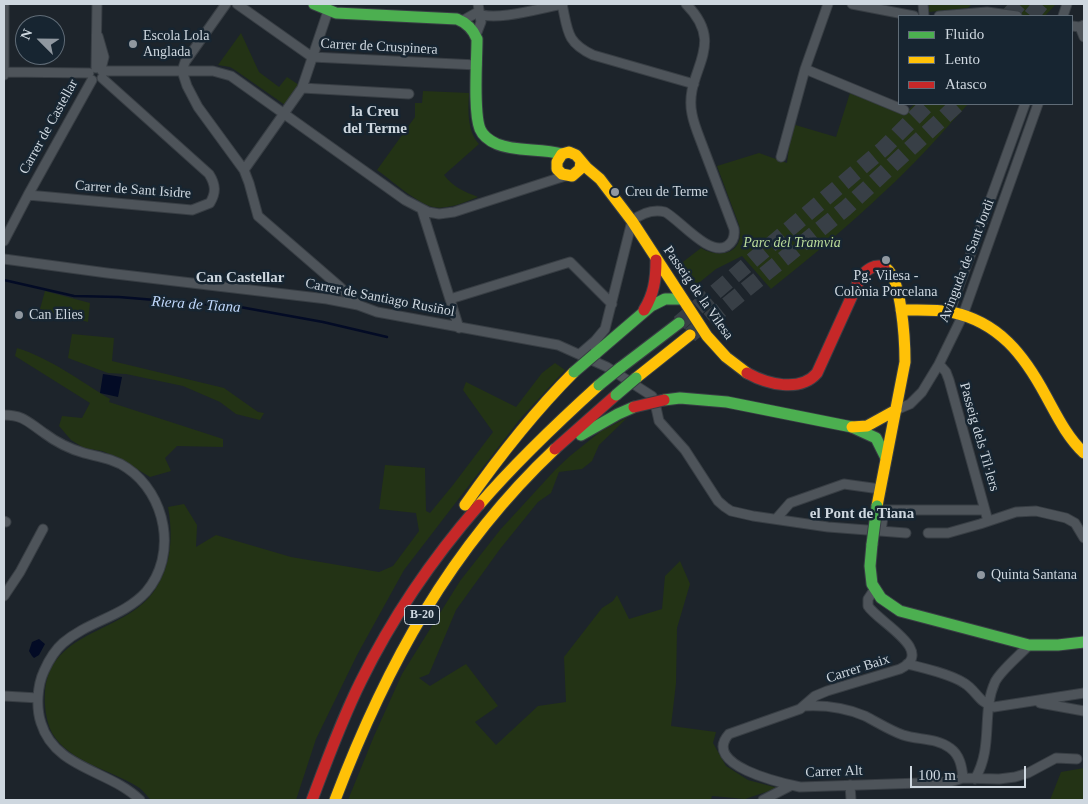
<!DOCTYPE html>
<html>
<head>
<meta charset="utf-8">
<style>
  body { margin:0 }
  #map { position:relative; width:1088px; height:804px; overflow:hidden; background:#1d242b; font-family:"Times New Roman",serif }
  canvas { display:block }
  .frame { position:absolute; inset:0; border:5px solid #ced7df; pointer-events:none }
  .legend { position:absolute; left:898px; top:15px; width:175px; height:90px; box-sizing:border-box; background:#172531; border:1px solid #606c77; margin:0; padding:6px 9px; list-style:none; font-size:15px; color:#ced7df }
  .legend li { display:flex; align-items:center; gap:10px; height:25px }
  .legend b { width:25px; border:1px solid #606c77 }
  .north { position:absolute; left:15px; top:15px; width:50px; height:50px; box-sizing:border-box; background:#172531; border:1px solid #606c77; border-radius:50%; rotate:293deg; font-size:14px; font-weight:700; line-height:20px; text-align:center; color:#ced7df }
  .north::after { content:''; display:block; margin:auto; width:18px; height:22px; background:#9098a0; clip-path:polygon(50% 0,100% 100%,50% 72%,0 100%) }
  .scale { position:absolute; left:910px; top:766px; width:116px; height:22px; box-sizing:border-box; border:2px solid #ced7df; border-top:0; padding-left:6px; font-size:15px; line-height:18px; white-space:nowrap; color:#ced7df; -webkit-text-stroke:4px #172531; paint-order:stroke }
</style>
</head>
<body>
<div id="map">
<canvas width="1088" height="804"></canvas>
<div class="frame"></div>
<ul class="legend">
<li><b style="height:6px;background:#4caf50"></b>Fluido</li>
<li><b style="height:6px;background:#ffc107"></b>Lento</li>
<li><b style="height:6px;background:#c62828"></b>Atasco</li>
</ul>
<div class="north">N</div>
<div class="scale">100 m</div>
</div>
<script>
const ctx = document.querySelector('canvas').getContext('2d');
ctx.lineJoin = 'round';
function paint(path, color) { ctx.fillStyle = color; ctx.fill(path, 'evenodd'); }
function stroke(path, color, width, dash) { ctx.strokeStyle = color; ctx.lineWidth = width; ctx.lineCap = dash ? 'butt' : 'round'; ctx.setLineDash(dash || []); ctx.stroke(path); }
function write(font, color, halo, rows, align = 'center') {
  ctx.font = font + ' "Times New Roman",serif'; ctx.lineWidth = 5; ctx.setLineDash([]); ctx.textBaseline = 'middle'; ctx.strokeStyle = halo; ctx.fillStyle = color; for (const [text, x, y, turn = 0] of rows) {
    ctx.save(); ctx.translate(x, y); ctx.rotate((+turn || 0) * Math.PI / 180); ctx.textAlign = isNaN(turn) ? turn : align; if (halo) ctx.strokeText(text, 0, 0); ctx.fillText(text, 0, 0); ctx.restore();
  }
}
paint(new Path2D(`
  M929,4H972L968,8L929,12Z
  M1008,4H1056L1045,16H997Z
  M241,33L259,72L279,87L287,77L299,85L285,105L235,70L230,67L218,65Z
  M423,91L469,93C468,110 467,131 479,144L444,175C453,187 465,192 478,197C465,202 448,210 433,207C418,204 391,180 377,170L415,117V103H422Z
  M850,93L903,114L915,104H968C941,134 914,165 884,192C848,226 810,258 771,289L742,256L716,269L690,290L675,268L701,248C721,260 746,252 739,225L717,166L759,153L787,163L792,124L836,137Z
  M45,291L90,303L88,322L40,309Z
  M72,334L114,338L112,361L224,388L258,412L264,413L260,420L236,414L220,402L183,386L126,374L108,373L68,358Z
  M17,348C50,358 80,381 110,399L109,402L223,439V447L177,446L165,458L171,471L150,477L117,457L102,451L84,448L71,440L59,426L62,416L82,418L90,403L15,356Z
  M555,363L565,370L520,419L404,570L357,655L316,739L296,800H151C147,796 143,790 138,787C110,769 70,763 52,733C46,721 44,705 45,692C50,628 128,634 156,588C172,563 173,535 168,507L184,504L197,525L196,547L216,535L291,557L379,572L393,566L419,531L416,513L379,509L385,465L425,468L426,511L430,513L453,485L493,432L463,390L466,382L516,407L542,373Z
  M628,417L599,445L592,461L582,469L559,472L551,493L538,502L500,549L456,610L429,674L419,678L430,686L466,664L498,706L475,722L496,745L538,706L566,702L564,657L602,608L613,601L617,595L629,619L662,609L665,576L680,561L690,584L677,628L676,683L671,726L716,732L713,743L726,766L748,780L778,788L745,799L712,796L711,800H348L374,736L402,674L460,581L500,530L556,469L570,456L601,431Z
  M1084,768V800H1050L1061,772Z`), '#233315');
paint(new Path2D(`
  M103,374L122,377L118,397L100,393Z
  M39,639L45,644L39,655L34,658L32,656L29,651L32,642Z`), '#030b25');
stroke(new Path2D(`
  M4,280L74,296L119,297L240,307L323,322L387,337`), '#030b25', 2.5);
stroke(new Path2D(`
  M1008,16L1019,4
  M1031,16L1041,4
  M679,323L883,149L928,104
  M690,335L846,208L958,104`), '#383f46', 16, [16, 8]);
const street = new Path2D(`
  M226,4L185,62L182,71L187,86L198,107L244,170L249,183L258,216L340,287L358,305
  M237,4L312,57L477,65
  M562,4C568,31 566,42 593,55L694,84
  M852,4L914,16
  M923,4L924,16
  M939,16L987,12L1017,16
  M1063,16L1067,4
  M462,21L476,13C495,22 541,8 563,4
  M1072,26L1080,27L1084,25
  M1080,27L1084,37
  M476,35L481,22L478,4
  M98,36L104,57L101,69
  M96,68L97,4
  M805,69L904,110
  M102,71H213L231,76L405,200L428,212L439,214L454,212L565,176
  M4,72L89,73
  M4,75V4
  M302,88L409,94
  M781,157L805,69L828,4
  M244,170L302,88L328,11
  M28,195L192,210L210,203C216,193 216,185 209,174L102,78
  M422,210L459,328
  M4,241L28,195L92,80
  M4,259L107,273L327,299L358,305L377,312L558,345L607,367L652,396L655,403L659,421L685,450L718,501L725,507L731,511L753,516L828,527L906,533
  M450,299L570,262L612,304
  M950,311L1025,104
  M580,354L595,341L605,329L632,221C642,213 652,209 665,212C680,220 709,257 727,246C733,242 735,236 734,229C724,202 713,174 703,147C699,136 694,125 692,114C683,71 729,47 686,4
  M939,364L946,372L949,380L988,521
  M896,410L910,404L922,392L939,364L963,315L1038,104
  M4,415C24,415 29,423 44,433C56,442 70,449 84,453C99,457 114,459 127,468C166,494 178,555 146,592C123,617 88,621 63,643C55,650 48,662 44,671C37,686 36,708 41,723C55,769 110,770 140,800
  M776,519L790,503L844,484L880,489
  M4,521L6,522
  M881,531L884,510H985
  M928,533H948L980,524L1016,512L1036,511L1066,518L1075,523L1084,538
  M874,590L868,599V606C878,622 937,651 900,669L827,691L815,696L800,709L729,734C701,765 781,783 800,787L950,782L963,778L999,779L1015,777L1028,773L1056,758L1077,759
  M4,596L20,572L43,529
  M907,664C924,668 950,674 964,683C976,690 979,703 994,707L1084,693
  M4,696L38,698
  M1040,703L1084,711
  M805,706C824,705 846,708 865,716C877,722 889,730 903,735C918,740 937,738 950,748C960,755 962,767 963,778
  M975,779C994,746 981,713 995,682C1000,671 1021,654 1029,645
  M850,785L851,800
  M763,800L792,785`);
const fast = new Path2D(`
  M314,4L336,13L457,19C467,23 473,29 477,39C477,60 473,111 480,129C483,136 490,141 497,144C516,152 541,148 562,154
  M595,354L651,306L665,299H682
  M620,368L679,323
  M664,400L680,398L727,402L852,427L876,438L886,458
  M581,435L618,414L634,407
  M872,544L870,566L872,584L881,598L900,611L1029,645H1058L1084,642`);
const slow = new Path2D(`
  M581,161L580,169L572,176L562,174L557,169V162L562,154L569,152L576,155L587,168L600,179L632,221L707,336L726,357L747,373
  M901,310C918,310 935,309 951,312C999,322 1024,355 1046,396C1057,416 1067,437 1084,453
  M636,378L690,335
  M852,427L867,426L896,410
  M465,505C498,458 533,413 574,372
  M479,505C516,462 557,423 599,385
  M877,506L905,362C905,343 902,274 884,267
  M335,800C386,666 450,548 555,449`);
const jam = new Path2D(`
  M644,310C654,294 656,279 656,260
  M747,373C767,384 800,393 817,373L861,276C868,269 874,264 884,267
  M555,449L616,395
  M312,800C327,760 342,719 361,681C392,618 433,558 479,505`);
stroke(street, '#383e44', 11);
stroke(fast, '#383e44', 13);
stroke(slow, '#383e44', 13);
stroke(jam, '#383e44', 13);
stroke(street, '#4e545a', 9);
stroke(fast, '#4caf50', 11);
stroke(slow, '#ffc107', 11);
stroke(jam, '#c62828', 11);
const fastBridge = new Path2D(`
  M574,372L595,354
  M599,385L620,368
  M616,395L636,378
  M872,544L877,506`);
const jamBridge = new Path2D(`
  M634,407L664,400`);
stroke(fastBridge, '#383e44', 13, []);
stroke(jamBridge, '#383e44', 13, []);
stroke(fastBridge, '#4caf50', 11);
stroke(jamBridge, '#c62828', 11);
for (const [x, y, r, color] of [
  [133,44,5,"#9098a0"],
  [615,192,5,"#9098a0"],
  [886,260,5,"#9098a0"],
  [19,315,5,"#9098a0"],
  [981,575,5,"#9098a0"]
]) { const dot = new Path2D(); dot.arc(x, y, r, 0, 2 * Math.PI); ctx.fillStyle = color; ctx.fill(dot); stroke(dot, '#172531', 2); }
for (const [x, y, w] of [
  [422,615,35]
]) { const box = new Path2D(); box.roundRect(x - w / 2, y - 9.5, w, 19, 4); ctx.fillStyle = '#172531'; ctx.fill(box); stroke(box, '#ced7df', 1); }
write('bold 12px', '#ced7df', null, [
  ["B-20",422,615]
]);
write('14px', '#ced7df', '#172531', [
  ["Escola Lola",143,36],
  ["Anglada",143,52],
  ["Creu de Terme",625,192],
  ["Pg. Vilesa -",886,276,"center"],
  ["Colònia Porcelana",886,292,"center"],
  ["Can Elies",29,315],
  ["Quinta Santana",991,575]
], 'left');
write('14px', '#ced7df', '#172531', [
  ["Carrer de Cruspinera",379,47,3],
  ["Carrer de Castellar",49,127,-61],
  ["Carrer de Sant Isidre",133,190,4],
  ["Avinguda de Sant Jordi",967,261,-69],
  ["Passeig de la Vilesa",698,293,55],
  ["Carrer de Santiago Rusiñol",380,298,11],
  ["Passeig dels Til·lers",979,437,74],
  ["Carrer Baix",858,669,-18],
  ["Carrer Alt",834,772,-2]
]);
write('italic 14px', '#badc9b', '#172531', [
  ["Parc del Tramvia",792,243]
]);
write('bold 15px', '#ced7df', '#172531', [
  ["la Creu",375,112],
  ["del Terme",375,129],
  ["Can Castellar",240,278],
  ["el Pont de Tiana",862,514]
]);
write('italic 15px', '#c1d9fd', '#172531', [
  ["Riera de Tiana",196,305,4]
]);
</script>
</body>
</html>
